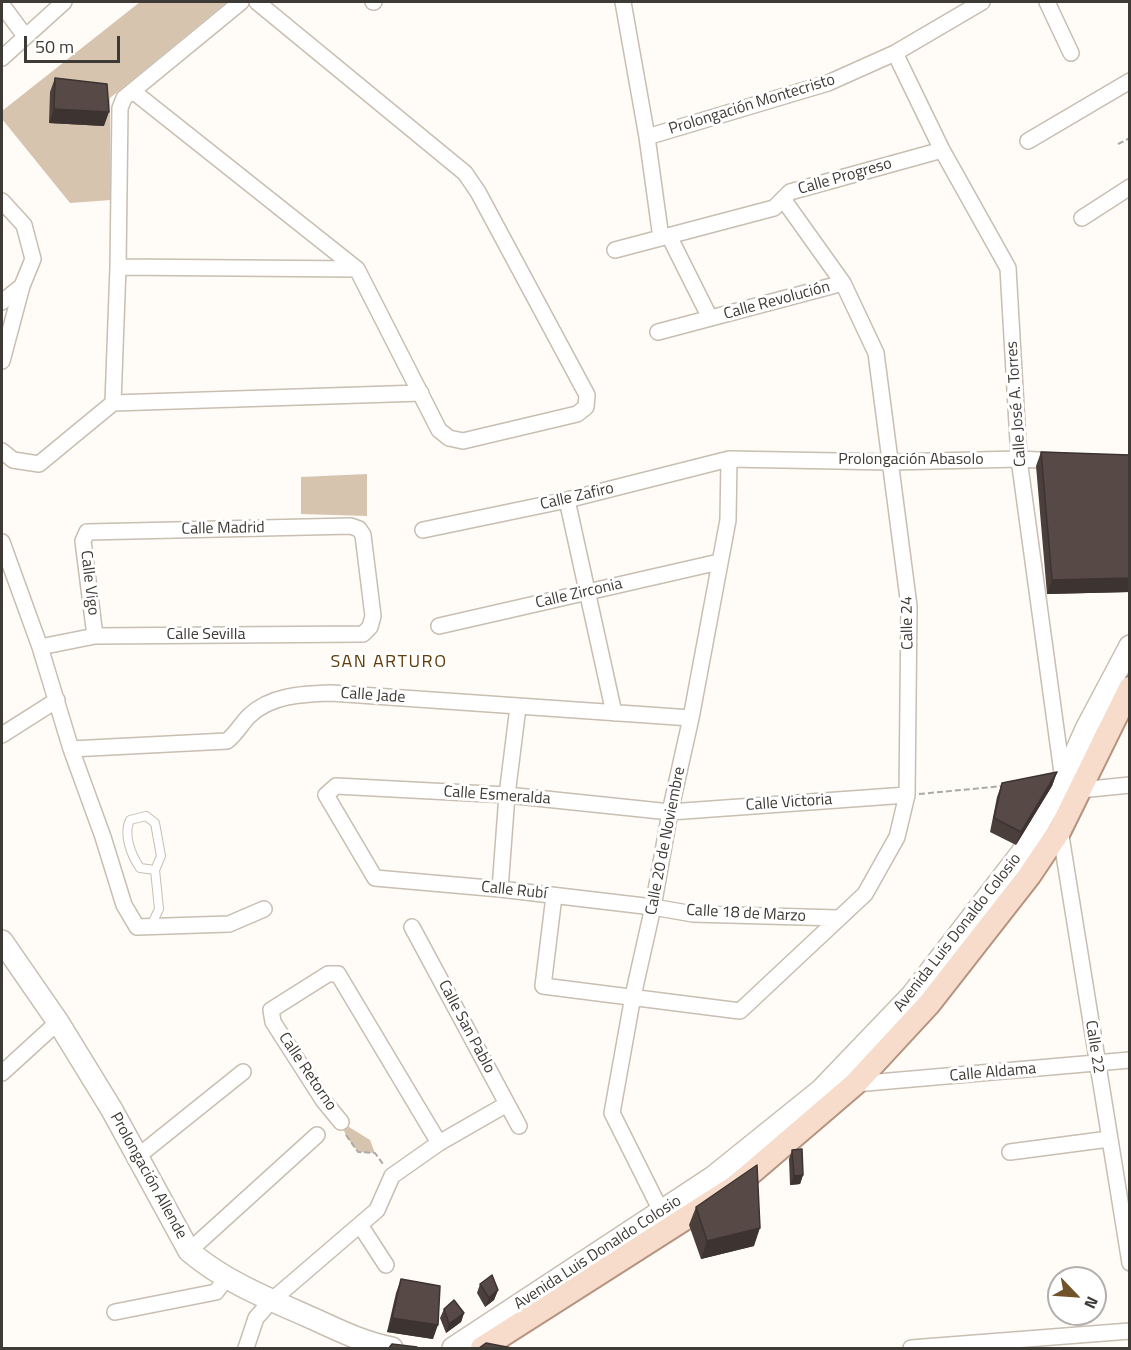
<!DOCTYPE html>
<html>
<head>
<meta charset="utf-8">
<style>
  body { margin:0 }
  #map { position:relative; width:1131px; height:1350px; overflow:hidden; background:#fffbf6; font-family:"Titillium Web",sans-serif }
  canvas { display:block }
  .frame { position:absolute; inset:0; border:3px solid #3e3a35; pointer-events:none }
  .north { position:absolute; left:1047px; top:1266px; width:60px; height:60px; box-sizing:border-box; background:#fff; border:2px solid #b2b0ae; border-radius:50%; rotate:115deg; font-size:16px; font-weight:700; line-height:24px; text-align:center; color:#3e3a35 }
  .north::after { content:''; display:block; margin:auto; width:21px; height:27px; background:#725228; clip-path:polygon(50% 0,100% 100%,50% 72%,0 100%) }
  .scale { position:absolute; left:24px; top:36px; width:96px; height:27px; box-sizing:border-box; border:3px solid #3e3a35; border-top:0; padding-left:8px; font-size:18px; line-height:21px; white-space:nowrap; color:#3e3a35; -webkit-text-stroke:4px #fff; paint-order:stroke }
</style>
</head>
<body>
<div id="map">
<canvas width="1131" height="1350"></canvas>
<div class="frame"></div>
<div class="north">N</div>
<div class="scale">50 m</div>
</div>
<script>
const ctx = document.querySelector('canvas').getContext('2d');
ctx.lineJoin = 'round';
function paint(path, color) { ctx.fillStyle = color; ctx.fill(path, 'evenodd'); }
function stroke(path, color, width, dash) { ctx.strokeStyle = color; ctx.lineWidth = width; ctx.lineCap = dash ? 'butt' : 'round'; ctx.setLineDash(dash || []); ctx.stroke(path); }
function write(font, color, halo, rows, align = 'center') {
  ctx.font = font + ' "Titillium Web",sans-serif'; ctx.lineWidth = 6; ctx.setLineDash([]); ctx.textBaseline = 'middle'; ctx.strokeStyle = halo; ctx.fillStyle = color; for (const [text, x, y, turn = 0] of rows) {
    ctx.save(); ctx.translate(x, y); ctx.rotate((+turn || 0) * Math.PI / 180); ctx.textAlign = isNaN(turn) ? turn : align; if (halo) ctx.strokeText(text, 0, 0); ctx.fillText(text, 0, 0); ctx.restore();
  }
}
paint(new Path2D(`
  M140,2H227L110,98L111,200L70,203L2,119V111Z
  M367,474V516L301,514V477Z
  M341,1122L370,1140L375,1153L358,1152L346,1136Z`), '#d7c4af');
const lane = new Path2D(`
  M151,926L159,909L155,870L161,856L155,823L146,816L130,820C123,834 131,855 140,868L155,870`);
const street = new Path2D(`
  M373,2H374
  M623,2L647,137L661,238
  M1047,2L1071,53
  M2,5L25,36
  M895,53L942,150L1008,268L1019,459L1063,780
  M2,58L64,2
  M134,92L357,269L439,430L449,438L463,441L577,414L586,407L587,395L478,192L465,173L257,2
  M647,137L828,83L895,53L982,2
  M1028,141L1130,81
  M2,201L24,225L33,259L22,286L2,361
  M1082,218L1130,187
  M669,236L710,318
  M615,250L774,208L790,192L942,150
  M118,267L357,269
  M2,302L22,286
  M658,332L843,283
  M113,403L118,267L120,108L124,98L241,2
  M2,451L13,460L39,464L113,403L421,393
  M567,500L614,713
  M423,530L567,500L729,459L891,462L1019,459L1058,461
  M2,542L40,647L71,749L103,837L124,905L137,927L229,924L264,909
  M439,626L719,562
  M40,647L95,636L363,634L370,627L373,616L363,535L359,529L351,526L87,532L83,541L95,636
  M2,735L57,700
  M71,749L227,741C237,733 241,724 249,716C271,695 302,694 331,693L691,718
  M1080,790L1130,785
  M1060,830L1130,1263
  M500,889L507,795L518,707
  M554,896L543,986L740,1011L865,894L897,837L907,795L909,606L876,353L843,283L783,199
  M839,918L693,914L653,907L500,889L375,878L326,795L336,786L507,795L670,812L907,795
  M412,927L519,1126
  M2,1073L58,1022
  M855,1084L1130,1060
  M341,1122L323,1100L273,1022L271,1010L328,974H338L439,1143
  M1010,1152L1109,1139
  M137,1157L243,1072
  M661,1211L612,1113L633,996L653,907L670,812L691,718L728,520L729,459
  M360,1225L386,1265
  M189,1251L317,1135
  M115,1312L216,1292L227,1277
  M246,1348L256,1318L271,1301L377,1210L392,1176L439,1143L507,1104
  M911,1348L1130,1331`);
const secondary = new Path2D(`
  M2,941L58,1022L112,1110L189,1251C225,1282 271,1300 314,1319C340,1331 365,1343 392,1348
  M453,1348L713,1177L821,1090L912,995L1023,851L1063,781L1086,729L1130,646`);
const primary = new Path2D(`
  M482,1348L736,1186L855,1084L929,1004L1029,876L1060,830L1130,688`);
stroke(lane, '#c8beb2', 10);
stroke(street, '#c8beb2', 18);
stroke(secondary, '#c8beb2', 24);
stroke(primary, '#b49480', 26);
stroke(new Path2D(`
  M1118,144L1130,138
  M919,794L1003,786
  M346,1135L358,1152L375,1153L383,1164`), '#ada9a4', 2, [6, 3]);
stroke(lane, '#fff', 8);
stroke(street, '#fff', 15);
stroke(secondary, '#fff', 21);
stroke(primary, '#f8dccb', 22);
paint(new Path2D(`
  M55,78L104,126L49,123L50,92Z
  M1041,452L1130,455V592L1047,594L1036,466Z
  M1057,772L1052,786L1016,845L990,832L997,797L1002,783Z
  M792,1150L803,1175L800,1184L790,1185L789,1159Z
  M696,1207L754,1246L701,1259L689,1225Z
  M401,1279L433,1339L387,1332L396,1293Z
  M480,1284L498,1290L494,1300L485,1307L477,1293Z
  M444,1309L464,1313L461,1322L446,1333L440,1318Z`), '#4b3f3b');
paint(new Path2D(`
  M54,109L109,112L104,126L49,123Z
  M1130,578V592L1047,594L1052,580Z
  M1057,772L1052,786L1016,845L1021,832Z
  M803,1175L800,1184L790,1185L794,1176Z
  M760,1228L754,1246L701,1259L707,1241Z
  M498,1290L494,1300L485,1307L489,1298Z
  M464,1313L461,1322L446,1333L449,1324Z
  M392,1318L438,1325L433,1339L387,1332Z`), '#3d3330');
const building = new Path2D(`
  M55,78L107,84L109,112L54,109Z
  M1041,452L1130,455V578L1052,580Z
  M1057,772L1021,832L994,818L1002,783Z
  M802,1149L803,1175L794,1176L792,1150Z
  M757,1165L760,1228L707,1241L696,1207Z
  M492,1275L498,1290L489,1298L480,1284Z
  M401,1279L440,1286L438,1325L392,1318Z
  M454,1300L464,1313L449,1324L444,1309Z
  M486,1343L512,1348H479Z
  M392,1344L417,1347L415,1348H389Z`);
paint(building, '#574945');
stroke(building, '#3d3330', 1.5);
write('16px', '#3e3a35', '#fff', [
  ["Prolongación Montecristo",752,105,-17],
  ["Calle Progreso",845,177,-16],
  ["Calle Revolución",777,301,-15],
  ["Calle José A. Torres",1017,404,-94],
  ["Prolongación Abasolo",911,460],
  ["Calle Zafiro",577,497,-13],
  ["Calle Madrid",223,529,-1],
  ["Calle Vigo",89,583,83],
  ["Calle Zirconia",579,594,-13],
  ["Calle 24",908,623,-91],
  ["Calle Sevilla",206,635],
  ["Calle Jade",373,696,4],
  ["Calle Esmeralda",497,796,4],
  ["Calle Victoria",789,803,-4],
  ["Calle 20 de Noviembre",666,841,-79],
  ["Calle Rubí",514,891,6],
  ["Calle 18 de Marzo",746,914,3],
  ["Avenida Luis Donaldo Colosio",958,933,-52],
  ["Calle San Pablo",466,1027,62],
  ["Calle 22",1094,1047,81],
  ["Calle Retorno",307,1072,56],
  ["Calle Aldama",993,1073,-5],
  ["Prolongación Allende",148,1176,61],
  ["Avenida Luis Donaldo Colosio",598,1253,-33]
]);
ctx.letterSpacing = '1.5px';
write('18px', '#613e09', '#fff', [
  ["SAN ARTURO",389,663]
]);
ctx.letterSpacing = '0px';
</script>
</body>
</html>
